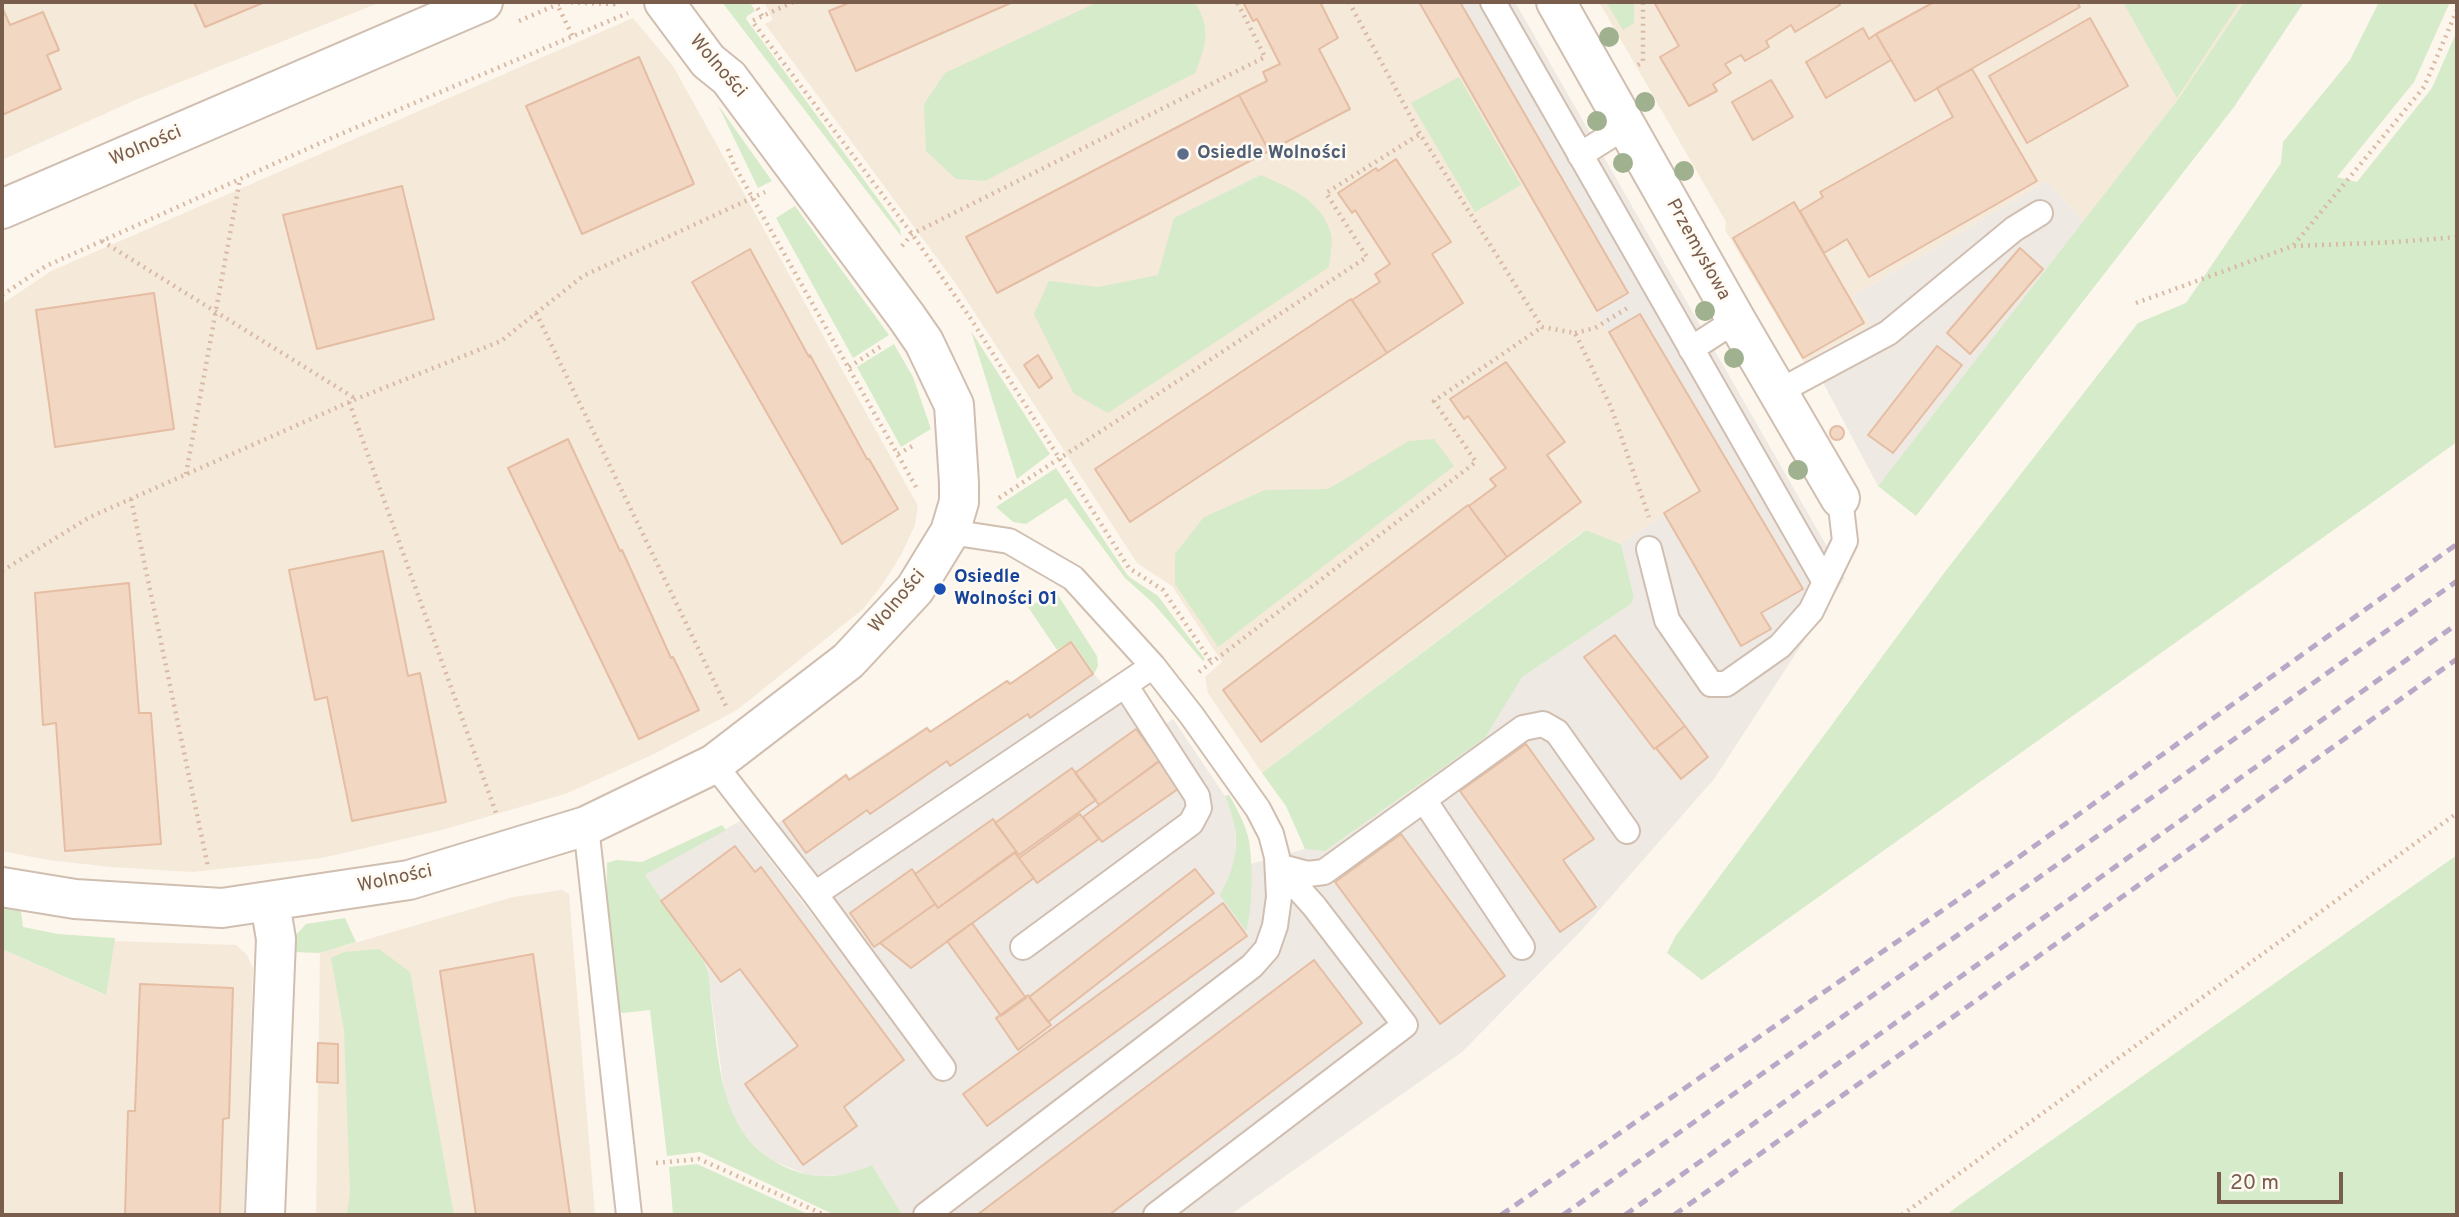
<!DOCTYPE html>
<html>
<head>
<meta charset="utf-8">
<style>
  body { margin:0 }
  #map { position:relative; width:2459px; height:1217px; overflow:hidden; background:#fdf6ec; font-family:Overpass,sans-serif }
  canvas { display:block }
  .frame { position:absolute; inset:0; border:4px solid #795d4d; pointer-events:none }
  .scale { position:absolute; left:2217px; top:1172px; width:126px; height:32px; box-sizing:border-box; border:4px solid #795d4d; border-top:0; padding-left:9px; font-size:21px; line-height:24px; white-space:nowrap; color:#795d4d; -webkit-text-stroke:5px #fffaf2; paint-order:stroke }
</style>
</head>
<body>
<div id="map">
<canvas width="2459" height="1217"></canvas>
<div class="frame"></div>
<div class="scale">20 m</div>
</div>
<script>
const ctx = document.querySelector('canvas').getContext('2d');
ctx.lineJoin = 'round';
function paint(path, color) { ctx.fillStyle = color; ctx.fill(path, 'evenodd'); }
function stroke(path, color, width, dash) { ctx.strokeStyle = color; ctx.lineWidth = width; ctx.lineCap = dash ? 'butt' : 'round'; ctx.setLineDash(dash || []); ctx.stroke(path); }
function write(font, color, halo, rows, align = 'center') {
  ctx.font = font + ' Overpass,sans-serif'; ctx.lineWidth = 5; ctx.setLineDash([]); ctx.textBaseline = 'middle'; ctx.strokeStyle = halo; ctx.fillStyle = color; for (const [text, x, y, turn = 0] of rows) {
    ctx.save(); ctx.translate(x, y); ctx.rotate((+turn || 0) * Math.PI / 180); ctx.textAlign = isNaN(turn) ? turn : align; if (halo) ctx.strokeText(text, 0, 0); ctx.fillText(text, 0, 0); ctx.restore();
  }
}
paint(new Path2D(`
  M2,2H381L133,101L2,160Z
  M764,2H1418L1699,490L1621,544L1585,530L1262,773L1208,693L1205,677L1222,662L1172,586L1137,563L956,284L765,24L773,20Z
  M1599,2H2244L2179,98L2084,223L2047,181L1853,296L1871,325L1804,362L1725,230L1726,222Z
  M633,18L673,66L918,506L915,525L901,555L882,585L863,609L737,710L654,754L565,794L442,830L322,858L192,872L111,867L48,860L2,851V304L51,271Z
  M562,890L569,894L595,1215H316L320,953L513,897Z
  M114,941L236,945L247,955L253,968L244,1215H2V949L105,995Z`), '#f5e9da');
paint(new Path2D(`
  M1418,2H1515L1845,578L1714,779L1580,932L1462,1052L1230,1215H902L872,1165L851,1174L813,1177L773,1161L758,1149L744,1134L733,1117L725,1096L707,967L645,875L740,821L845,958L863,945L774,826L846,773L850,777L927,726L931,730L1008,679L1011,682L1072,641L1094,674L1148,736L1173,719L1225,796L1235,819L1236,856L1250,864L1305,849L1325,851L1485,738L1521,677L1631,604L1634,597L1621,544L1699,490Z
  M2047,181L2084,223L1878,486L1811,360L1871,325L1853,296Z`), '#efe9e4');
paint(new Path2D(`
  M722,2H750L755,11L747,16L746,19L900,229L901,236Z
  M1098,2H1194C1212,27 1206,46 1195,73L985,181L956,179L926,151L924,104L945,73Z
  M1606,2H1634V23L1623,30Z
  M2123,2H2240L2177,98Z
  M2244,2H2304L2234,107L1916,516L1878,486L2179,98Z
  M2379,2H2450L2414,82L2337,177L2357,182L2432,88L2457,31V442L1702,980L1667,953L1675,937L1941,577L2138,323L2186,303L2281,163L2283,142L2350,60Z
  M1459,77L1521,185L1475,212L1411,103Z
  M718,105L772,181L758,188Z
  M1261,175C1291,189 1321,199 1331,234C1333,243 1330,257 1329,267L1108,413L1074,394L1034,314L1049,281L1098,287L1158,275L1174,218Z
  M795,206L889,335L853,358L776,218Z
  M971,331L1050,454L1017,479Z
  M894,344L913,377L931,429L901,447L857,367Z
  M1434,439L1454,466L1218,647L1175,584V554L1204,517L1265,490L1328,489L1409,441Z
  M1056,468L1128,576L1158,596L1205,659L1203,661L1153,603L1125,578L1066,498L1026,524L1013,522L996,507Z
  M1586,530L1621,544L1634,597L1631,604L1522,677L1485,738L1325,851L1305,849L1286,806L1262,773Z
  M1056,592L1097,656L1098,666L1094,674L1072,641L1057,650L1028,607Z
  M1229,795C1237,809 1246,825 1249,841C1253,866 1253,907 1246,931L1220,895C1240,859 1241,833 1225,796Z
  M722,825L726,830L645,875C660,897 675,920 690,942C695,950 704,959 707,969C710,979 710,990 711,1000C720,1064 718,1135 785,1167C815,1181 842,1178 872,1165L901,1213L896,1215H835L700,1152L667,1156L650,1010L623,1013L618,1010C615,961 605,912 607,863L616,860L642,862Z
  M2457,855V1215H1946L1958,1206Z
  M2,906L21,911L23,927L58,934L115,938L106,995L2,949Z
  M345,918L356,942L320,953L294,952L293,938L306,924Z
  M379,949L410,972L454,1215H347L350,1192L344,1030L331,958L344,952Z
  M697,1164L810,1215H673L669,1167Z`), '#d6ebc9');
const building = new Path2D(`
  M194,2H265L205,27Z
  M851,2H1013L856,71L829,11Z
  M1243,2H1320L1338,38L1319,49L1350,109L1269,151L1239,95L1267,81L1263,72L1280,64L1257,19L1253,21Z
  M1419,2H1460L1628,293L1597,311Z
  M1654,2H1838L1840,5L1795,32L1791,25L1766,41L1769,47L1745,61L1741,55L1725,64L1731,73L1713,84L1717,91L1689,106L1660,57L1679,46Z
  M1934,2H2077L2080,7L1915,101L1876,34Z
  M2,7L10,25L43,12L59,50L47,55L61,89L2,115Z
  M2090,18L2128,86L2027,143L1989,76Z
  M1863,28L1869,39L1876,34L1891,60L1826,98L1806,62Z
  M639,57L694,184L582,234L526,106Z
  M1972,69L2037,181L1869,277L1847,239L1824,253L1800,211L1823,197L1820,192L1953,117L1937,88Z
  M1771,80L1793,117L1753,140L1732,102Z
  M1239,95L1269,151L997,293L966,237Z
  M1396,159L1451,242L1432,254L1463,303L1387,353L1352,300L1380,282L1375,274L1390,264L1355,210L1352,213L1338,193L1376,168L1378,171Z
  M402,186L434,319L317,349L283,215Z
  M1794,202L1864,323L1803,358L1733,238Z
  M2020,248L2043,269L1970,354L1947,333Z
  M750,249L809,357L810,355L867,459H869L898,509L842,544L692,282Z
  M154,293L174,429L55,447L36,310Z
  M1351,299L1387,353L1130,522L1095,469Z
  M1640,314L1803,589L1761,613L1771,629L1741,646L1664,513L1700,491L1609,332Z
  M1937,346L1962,365L1893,453L1868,435Z
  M1038,355L1052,378L1039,388L1024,365Z
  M1506,362L1565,442L1547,455L1581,502L1507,557L1469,506L1496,486L1490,479L1506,468L1468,416L1464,419L1450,399Z
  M1830 433a7 7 0 1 1 14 0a7 7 0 1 1-14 0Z
  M568,439L620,551L622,550L671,658L673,657L699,710L639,739L508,468Z
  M1468,505L1507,557L1261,742L1223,690Z
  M383,551L408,676L420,673L446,802L352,821L327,697L315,700L289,570Z
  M129,583L139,713H151L161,844L65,851L56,723L43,725L35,593Z
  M1615,635L1685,726L1654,749L1584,657Z
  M1071,642L1093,674L1030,718L1028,714L950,766L947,761L870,814L867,810L806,853L783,821L846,775L849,780L927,728L930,732L1007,681L1010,684Z
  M1685,726L1708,757L1681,779L1656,748Z
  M1136,729L1160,761L1099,805L1075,773Z
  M1526,744L1594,839L1563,860L1596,907L1560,932L1460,791Z
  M1159,761L1178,789L1102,842L1083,817Z
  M1072,768L1096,800L1019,855L995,823Z
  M1080,814L1099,839L1037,883L1019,858Z
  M993,819L1016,851L938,908L915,874Z
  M1401,834L1505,976L1440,1024L1335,882Z
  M735,846L755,872L761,867L904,1060L844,1107L857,1126L803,1165L745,1084L798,1046L740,969L721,982L661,901Z
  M1015,853L1034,878L911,968L880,943L935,904L938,908Z
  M912,869L935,904L874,947L850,913Z
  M1195,869L1214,893L1048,1022L1029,997Z
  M1223,903L1247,936L987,1126L963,1094Z
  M972,923L1026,998L1001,1016L947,941Z
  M533,954L570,1215H476L440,971Z
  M1314,960L1362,1023L1109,1215H977Z
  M140,984L233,988L229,1118L223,1119L220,1215H125L128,1111H135Z
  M1028,995L1051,1025L1018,1050L996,1018Z
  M318,1043L338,1044V1083L317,1082Z`);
paint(building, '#f2d7c3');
stroke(building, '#e5bda3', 2);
const service = new Path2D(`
  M1493,2L1825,582L1811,611L1780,646L1726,684H1711L1667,620L1649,549
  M1580,155L1626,126
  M1691,349L1736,320
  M1778,392L1888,333L2014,229L2040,213
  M1825,582L1845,541L1840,498
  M714,764L815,894L943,1068
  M1424,800L1522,947
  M586,826L629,1215
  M1278,866L1308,874L1324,872L1523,728L1543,724L1557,732L1627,831
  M815,894L1153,666
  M1023,947L1191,823L1199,808L1197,796L1125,685
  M926,1215L1252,966L1267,949L1275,926L1279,897L1277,857L1271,834L1258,809L1192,716L1153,666L1073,578L1009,541L950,532
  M1156,1215L1405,1025L1314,906L1278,866`);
const minor = new Path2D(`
  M1556,2L1736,320L1840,498
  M2,887L75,899L222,908L409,880L586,826L714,764L848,661L915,589L950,532L959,502V483L954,405L924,342L906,316L729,78L708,61L664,2
  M265,1215L276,939L270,903`);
const tertiary = new Path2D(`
  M2,209L483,2`);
stroke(service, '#d0bfb0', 28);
stroke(minor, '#d0bfb0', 42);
stroke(tertiary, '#d0bfb0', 42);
stroke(new Path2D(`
  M556,2L573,37
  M754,2L762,16
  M793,2L752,21L912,234L969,316L1129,568L1163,590L1212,663
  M1349,2L1420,134L1542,327L1575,333L1611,407L1649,517
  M519,21L563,2L614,4L619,2
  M1638,65L1643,62V2
  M728,149L734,165L916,487
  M102,241L356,399
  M902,246L912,234L1265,57L1237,2
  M2294,246L2396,242L2457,237
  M2,295L46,266L336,136L628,13
  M2136,303L2293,246L2424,87L2457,10
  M536,313L726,706
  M1575,333L1595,328L1629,307
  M849,367L880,347
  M349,402L496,813
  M898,454L916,444
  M186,474L240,179
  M999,498L1367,257L1326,193L1420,134
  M131,499L208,867
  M2,571L90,517L356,399L501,341L583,276L765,192
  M1199,672L1476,462L1434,401L1542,327
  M656,1163L699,1159L825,1215
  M1902,1215L2457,813`), '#d8baa5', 4.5, [2, 5]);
stroke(service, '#fff', 24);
stroke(minor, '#fff', 38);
stroke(tertiary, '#fff', 38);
stroke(new Path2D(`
  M1501,1215L1998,872L2457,544
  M1563,1215L2457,581
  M1625,1215L2457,624
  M1674,1215L2457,659`), '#baa8c8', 5, [10, 7]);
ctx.fillStyle = '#9fb18e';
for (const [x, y] of [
  [1609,37],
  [1645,102],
  [1597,121],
  [1623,163],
  [1684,171],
  [1705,311],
  [1734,358],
  [1798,470]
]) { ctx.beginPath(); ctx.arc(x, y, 10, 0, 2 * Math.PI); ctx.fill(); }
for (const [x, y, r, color] of [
  [1183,154,7,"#5c6f8a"],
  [940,589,7,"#1a4fb4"]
]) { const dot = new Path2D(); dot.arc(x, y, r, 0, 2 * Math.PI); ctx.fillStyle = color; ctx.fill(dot); stroke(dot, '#fffaf2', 2.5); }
write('19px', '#795d4d', '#fffaf2', [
  ["Wolności",717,67,49],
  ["Wolności",146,147,-23],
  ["Przemysłowa",1697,250,61],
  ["Wolności",898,602,-50],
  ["Wolności",395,880,-12]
]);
write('bold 19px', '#4e5e75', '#fffaf2', [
  ["Osiedle Wolności",1197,154]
], 'left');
write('bold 19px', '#164399', '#fffaf2', [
  ["Osiedle",954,578],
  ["Wolności 01",954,600]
], 'left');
</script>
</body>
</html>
